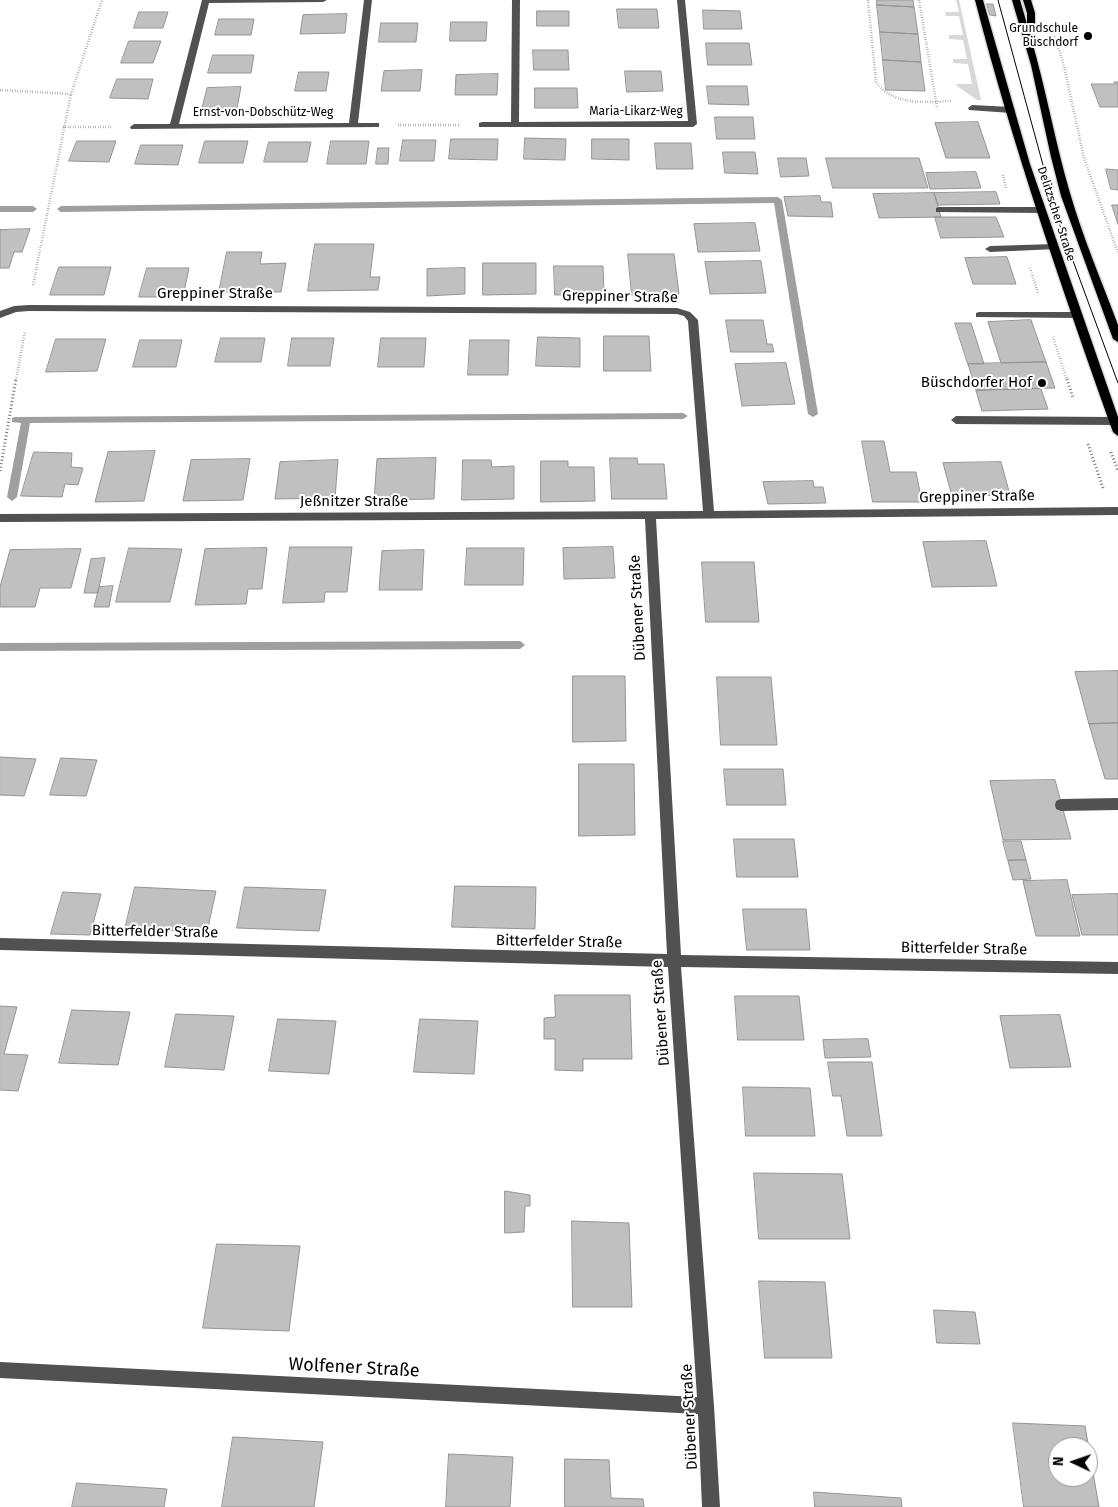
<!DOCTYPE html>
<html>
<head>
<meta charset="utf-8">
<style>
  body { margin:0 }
  #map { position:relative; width:1118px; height:1507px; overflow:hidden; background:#fff; font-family:"Fira Sans",sans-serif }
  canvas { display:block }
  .north { position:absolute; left:1048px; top:1437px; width:50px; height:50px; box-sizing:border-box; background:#fff; border:1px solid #999; border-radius:50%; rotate:273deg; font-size:14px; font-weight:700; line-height:20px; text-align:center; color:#000 }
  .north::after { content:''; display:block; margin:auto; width:18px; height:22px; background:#000; clip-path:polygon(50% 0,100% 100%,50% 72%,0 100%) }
</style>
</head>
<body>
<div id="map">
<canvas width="1118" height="1507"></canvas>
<div class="north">N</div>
</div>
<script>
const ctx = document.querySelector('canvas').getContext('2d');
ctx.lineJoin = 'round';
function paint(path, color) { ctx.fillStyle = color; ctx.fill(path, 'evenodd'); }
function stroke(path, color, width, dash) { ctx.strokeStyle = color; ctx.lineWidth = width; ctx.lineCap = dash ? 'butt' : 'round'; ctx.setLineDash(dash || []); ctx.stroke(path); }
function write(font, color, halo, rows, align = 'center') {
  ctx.font = font + ' "Fira Sans",sans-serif'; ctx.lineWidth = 4; ctx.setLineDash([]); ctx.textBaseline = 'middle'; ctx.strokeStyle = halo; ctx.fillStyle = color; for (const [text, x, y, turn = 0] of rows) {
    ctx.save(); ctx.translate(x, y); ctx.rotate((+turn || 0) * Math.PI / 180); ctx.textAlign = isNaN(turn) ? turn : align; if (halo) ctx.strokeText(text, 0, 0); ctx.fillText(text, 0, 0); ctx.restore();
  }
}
paint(new Path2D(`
  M956,0H959L981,100H977L957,86L956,84H972L968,64L953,63V59H967L963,40L949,39V35H963L959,16H946L945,12H959Z`), '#d8d8d8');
paint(new Path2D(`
  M778,197L782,200L818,414L813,417L808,414L774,203L61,212L57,209L61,206Z
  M0,206H33L37,209L33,212H0Z
  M683,413L688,416L683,419L30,423L17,497L12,501L7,497L21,423L12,422V418L15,417Z
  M520,641L525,645L520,649L0,651V643Z`), '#9f9f9f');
const building = new Path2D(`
  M877,0H913L914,7L877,5Z
  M987,4H993L996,16L990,15Z
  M877,5L914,7L918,34L880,32Z
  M617,9H657L659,28H619Z
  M703,10L740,11L742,29H704Z
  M537,11H569V26H537Z
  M139,12H168L163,28H134Z
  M347,14L345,33L300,34L303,15Z
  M219,19H254L251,35H215Z
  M451,22H487L486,41H450Z
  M381,23H418L416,42H379Z
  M880,32L918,34L921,62L883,60Z
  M129,41H161L153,63H121Z
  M706,43H749L752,65H708Z
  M533,50H568L569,70H534Z
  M213,55H254L251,73H208Z
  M883,60L921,62L925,91L886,90Z
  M422,70L420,91H381L384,71Z
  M625,71H661L663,91L627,92Z
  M299,72H329L326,91H295Z
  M498,74L497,95H455L456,75Z
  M117,79H153L148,99L110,98Z
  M1114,82H1118V107H1100L1091,84H1115Z
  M707,86H747L749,105L709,104Z
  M241,87L237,108H202L207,88Z
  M535,88H577L578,108H535Z
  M715,117H753L755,139H717Z
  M978,122L990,158H946L935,123Z
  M525,138L566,139L565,160L524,159Z
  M451,139H498L497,160L449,159Z
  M592,139H629V160L592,159Z
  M403,140H436L434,161H400Z
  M77,141H116L109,162L69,161Z
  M205,141H248L243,163H199Z
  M331,141H369L366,164H327Z
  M269,142H311L307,162H264Z
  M655,143H691L693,169H657Z
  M141,145H183L178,165L135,164Z
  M378,148H389L388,164H376Z
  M723,152H755L758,174L725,173Z
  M778,158H806L809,176L781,177Z
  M826,158H919L928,188H833Z
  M1106,169L1118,170V190L1111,189Z
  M976,172L981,188L930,189L926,173Z
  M996,192L1000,204L938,205L934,193Z
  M934,193L941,217L879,218L873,194Z
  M820,196L821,202H831L833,217L788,216L784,197Z
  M1112,205H1118V224Z
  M935,217H996L1004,237L941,238Z
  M755,223L760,251L698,252L694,224Z
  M30,229L22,252H14L9,268H0V230Z
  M315,244H374L370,277H380L378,290L308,291Z
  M227,252H262L260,264L286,263L281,292H219Z
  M628,254H674L679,294L632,295Z
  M1007,257L1016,284H973L965,258Z
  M761,261L766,293L710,294L705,262Z
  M483,263H536V294L483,295Z
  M554,266H603L604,294L555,295Z
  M59,267H111L104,295H50Z
  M147,268H189L183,297H139Z
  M465,268V294L427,296V269Z
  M726,320H763L767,344H772L774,352H731Z
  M1031,320L1046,362L1001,363L988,322Z
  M955,323H971L984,364H968Z
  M604,336H649L651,371H604Z
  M538,337L580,338V367L536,366Z
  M221,338H265L261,362H215Z
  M292,338H334L330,366H288Z
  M381,338H426L424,367H378Z
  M56,339H106L97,371L46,372Z
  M140,340H182L176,367H133Z
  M470,340H509L508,375H468Z
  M1046,362L1055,388L976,390L968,364Z
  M786,363L795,404L742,406L735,364Z
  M1041,389L1048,409L982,411L976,391Z
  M862,441H884L890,472H916L922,502H873Z
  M155,451L144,501L95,502L108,452Z
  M34,452L72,453L71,467L83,468L78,485L65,484L62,497L21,496Z
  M436,458L434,499L374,500L377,459Z
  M610,458H637L638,464H664L667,499H612Z
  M250,459L243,500L183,501L191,460Z
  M338,460L335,498L275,499L280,462Z
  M463,460H491L492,467L514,466V499L462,500Z
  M541,461H568V467H594L595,501L541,502Z
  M1001,462L1010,495L952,496L943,463Z
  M813,481L814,487H823L826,503L768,504L763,482Z
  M986,541L997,586L932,587L923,542Z
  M290,547H352L347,592H325L324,602L283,603Z
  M613,547L615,578L564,579L563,548Z
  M129,548L182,549L170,602H116Z
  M267,548L262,589H248L246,604L195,605L205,549Z
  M467,548H524L523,585H465Z
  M81,549L71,588H40L35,607H0V587L10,550Z
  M424,550L422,590H379L382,551Z
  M105,558L98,593H84L91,559Z
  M702,562H754L759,622H706Z
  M113,586L109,607H94L99,587Z
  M1118,671V723L1089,724L1075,672Z
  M573,676H625L626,741L573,742Z
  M717,677H771L777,745H721Z
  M1118,723V779H1105L1089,724Z
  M0,757L36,759L24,796L0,795Z
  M61,758L97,760L86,796L50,795Z
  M579,764H634L635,835L579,836Z
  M724,769H783L786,805H727Z
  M1055,780L1071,839L1003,840L990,781Z
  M734,839H794L798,877H737Z
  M1003,841H1021L1026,860H1008Z
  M1026,860L1031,879L1013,880L1008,861Z
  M1067,880L1080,936H1036L1023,881Z
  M455,886L536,887L535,929L452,927Z
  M135,887L216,891L207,932L125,929Z
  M245,887L326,890L319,931L237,928Z
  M63,892L101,894L90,935L51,934Z
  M1118,894V935H1082L1072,895Z
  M743,909H806L810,950H747Z
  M555,995H630L632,1059H583V1071L555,1070V1039H544V1018L555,1017Z
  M735,996H799L804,1040H738Z
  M0,1006L17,1007L4,1054L28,1055L18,1091L0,1090Z
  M72,1010L130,1012L118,1065L59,1063Z
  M176,1014L234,1016L224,1070L165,1067Z
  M1060,1015L1071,1067L1010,1068L1000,1016Z
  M278,1019L336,1021L329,1074L269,1071Z
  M420,1019L478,1021L474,1074L414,1072Z
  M868,1039L871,1057L825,1058L823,1040Z
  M828,1062H872L882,1136H847L841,1096H833Z
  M743,1087L810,1088L815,1136H746Z
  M754,1173L842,1174L850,1239H759Z
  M505,1191L530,1195V1206H525L524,1232L505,1233Z
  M572,1221L629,1223L632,1307H573Z
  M217,1244L300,1246L289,1331L203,1328Z
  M759,1281L825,1282L832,1358H765Z
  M934,1310L975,1312L980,1344L937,1343Z
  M1013,1423L1085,1426L1099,1507H1024ZM1058,1447H1088V1477H1058Z
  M233,1437L323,1442L314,1507H222Z
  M449,1454L513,1457L510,1507H446Z
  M565,1459L609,1460L611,1498L643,1499L644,1507H565Z
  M77,1483L167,1489L164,1507H72Z
  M814,1492L901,1498L902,1507H815Z`);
paint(building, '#c0c0c0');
stroke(building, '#959595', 1);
const major = new Path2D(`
  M975,0H983L1030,164L1118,417V436L1113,432C1062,289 1013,147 975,0Z
  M1012,0H1020L1027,24V13L1023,0H1031L1035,13V36L1031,38C1046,89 1055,142 1070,193C1083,238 1102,282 1118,325V342L1113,339L1061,196L1051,157L1031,65Z`);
stroke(major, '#dbdbdb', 3);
stroke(new Path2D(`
  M868,0L876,82C893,106 925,102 951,101
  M919,0L937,107
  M1055,36L1064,66L1084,158L1118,253
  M0,90L71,94L33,285
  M71,94L102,0
  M398,125H459
  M63,127H113
  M1003,175L1006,188
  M1030,268L1038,293
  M1053,337L1067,380
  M16,380L25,331`), '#737373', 2.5, [0.5, 2]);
stroke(new Path2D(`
  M1067,379L1073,398
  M1088,444L1103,488
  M1111,452L1118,471
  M0,471L16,379`), '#737373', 3, [1, 2.5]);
paint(new Path2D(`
  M202,0H327L323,2L209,3L179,124L349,123L364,0H372L358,123H379V127L131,129L130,127L134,124H170Z
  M512,0H520L519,122L688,121L677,0H685L697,124L693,127H479V123L482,122H511Z
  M972,105L1011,107L1015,110L1011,113L969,110L968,108Z
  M939,207H1040L1045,210L1040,213L936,212V208Z
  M1054,244L1059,247L1057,249L990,252L985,249L990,246Z
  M29,305L677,308L690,312L698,320L714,511L1118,507V515L656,519L681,955L1118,962V974L681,967L714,1406L720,1507H702L698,1414L0,1378V1362L697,1397L668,967L0,950V938L667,954L645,519L0,522V514L703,511L688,321L684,316L677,314L29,311L16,312L0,318V311L14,306Z
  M979,312H1077L1082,315L1077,318L976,317V313Z
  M956,416L1114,417L1118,418V423L1114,425L956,424L951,420Z
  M1118,798V810L1061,811L1056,809L1055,805L1056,801L1061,799Z`), '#515151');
paint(major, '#000');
stroke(new Path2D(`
  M998,0L1058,220L1118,383`), '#000', 1);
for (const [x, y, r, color] of [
  [1088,36,5,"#000"],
  [1042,383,5,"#000"]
]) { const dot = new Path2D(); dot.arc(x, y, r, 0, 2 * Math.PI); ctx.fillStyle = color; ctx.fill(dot); stroke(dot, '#fff', 2); }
write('12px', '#000', '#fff', [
  ["Grundschule",1078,29],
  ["Büschdorf",1078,43]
], 'right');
write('12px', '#000', '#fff', [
  ["Maria-Likarz-Weg",636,112],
  ["Ernst-von-Dobschütz-Weg",263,113],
  ["Delitzscher Straße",1056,214,72]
]);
write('15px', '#000', '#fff', [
  ["Greppiner Straße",215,294],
  ["Greppiner Straße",620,297,1],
  ["Greppiner Straße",977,497,-1],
  ["Jeßnitzer Straße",354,502],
  ["Dübener Straße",638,608,-93],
  ["Bitterfelder Straße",155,932,1],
  ["Bitterfelder Straße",559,942,1],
  ["Bitterfelder Straße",964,949,1],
  ["Dübener Straße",661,1013,-94],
  ["Dübener Straße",690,1417,-93]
]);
write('15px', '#000', '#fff', [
  ["Büschdorfer Hof",1032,383]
], 'right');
write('18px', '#000', '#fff', [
  ["Wolfener Straße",354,1368,3]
]);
</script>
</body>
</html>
